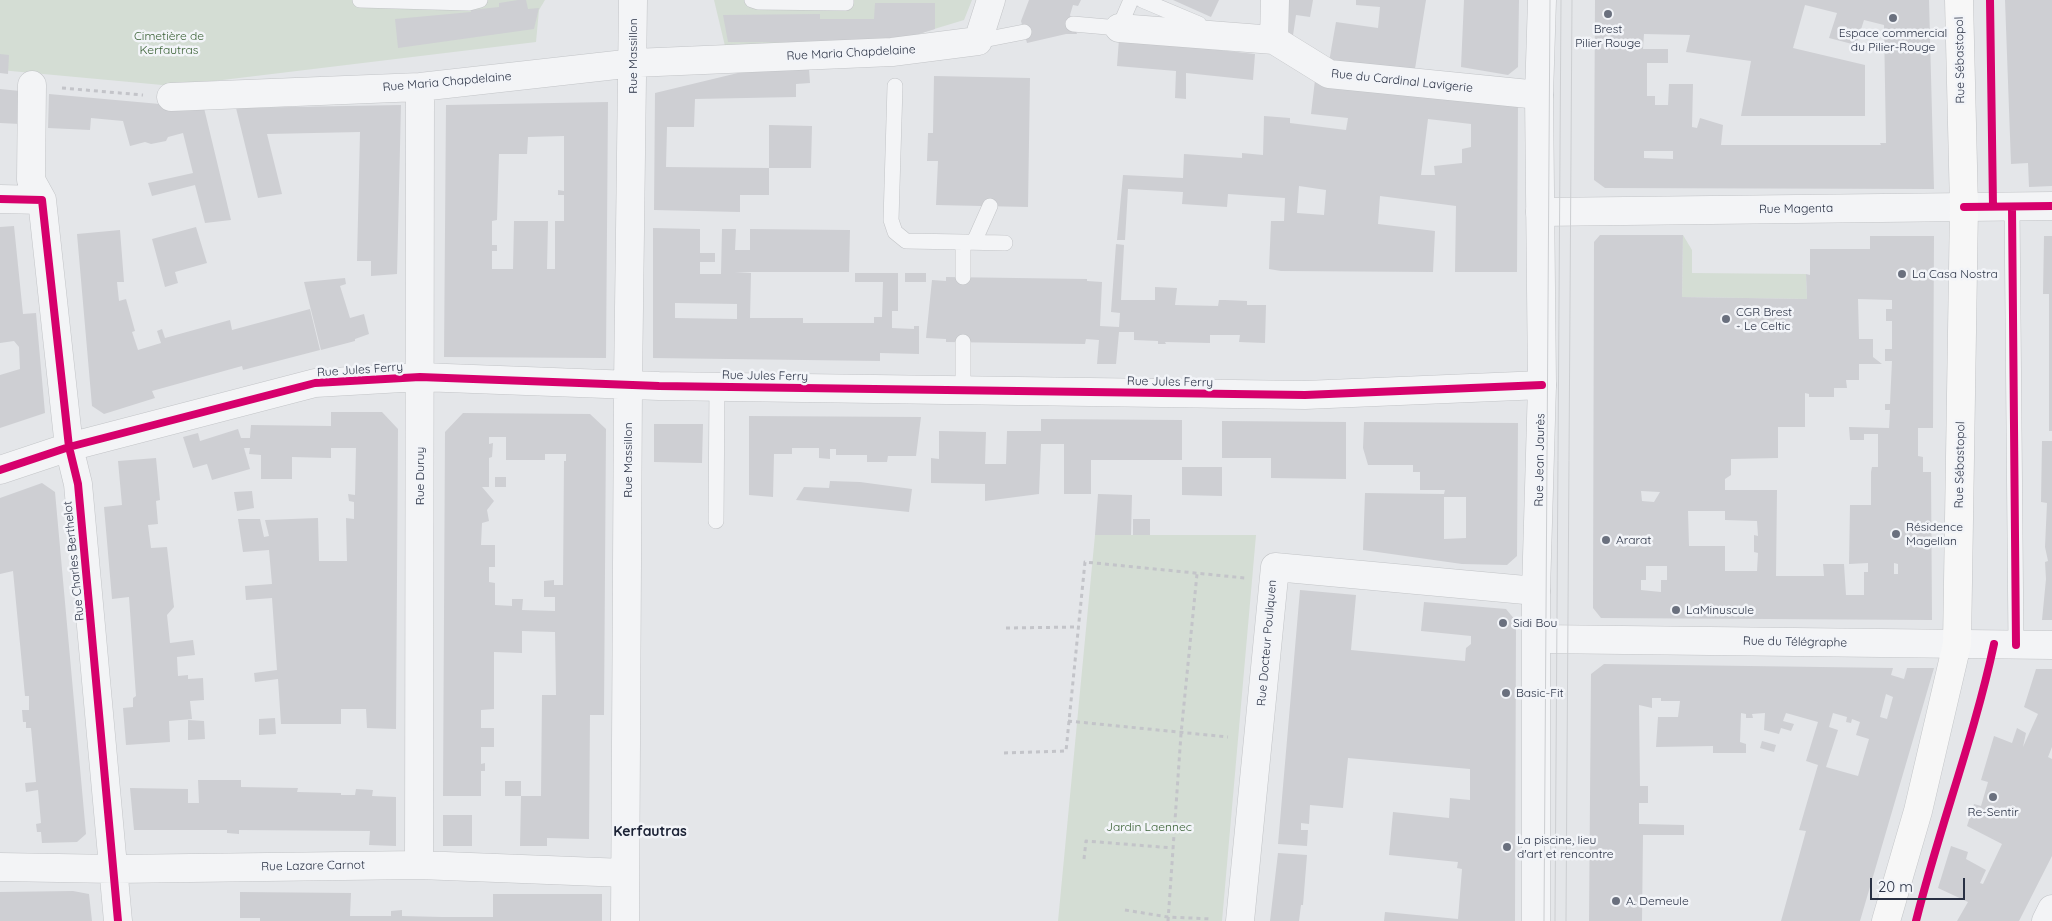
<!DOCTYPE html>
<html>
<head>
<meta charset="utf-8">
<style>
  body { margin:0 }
  #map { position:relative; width:2052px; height:921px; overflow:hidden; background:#e4e6e9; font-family:Quicksand,sans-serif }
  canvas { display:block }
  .scale { position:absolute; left:1870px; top:878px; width:95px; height:22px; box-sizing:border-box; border:2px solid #293144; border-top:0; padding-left:6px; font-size:15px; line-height:18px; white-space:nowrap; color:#293144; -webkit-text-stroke:4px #f2f4f8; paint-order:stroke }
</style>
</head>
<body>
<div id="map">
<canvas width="2052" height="921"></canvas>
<div class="scale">20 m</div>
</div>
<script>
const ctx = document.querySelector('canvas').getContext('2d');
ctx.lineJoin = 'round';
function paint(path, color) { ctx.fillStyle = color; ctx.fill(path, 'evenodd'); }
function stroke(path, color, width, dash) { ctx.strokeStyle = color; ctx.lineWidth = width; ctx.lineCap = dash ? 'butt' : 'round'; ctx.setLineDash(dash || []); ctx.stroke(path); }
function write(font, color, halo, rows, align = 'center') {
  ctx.font = font + ' Quicksand,sans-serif'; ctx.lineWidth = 5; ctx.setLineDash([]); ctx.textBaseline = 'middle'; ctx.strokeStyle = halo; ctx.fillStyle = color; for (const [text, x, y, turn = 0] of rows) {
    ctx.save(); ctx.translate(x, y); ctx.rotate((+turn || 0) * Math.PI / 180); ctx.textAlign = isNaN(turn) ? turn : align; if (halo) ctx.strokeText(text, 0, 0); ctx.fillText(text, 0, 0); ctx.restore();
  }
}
paint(new Path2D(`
  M0,0H545L539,10L536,42L173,86L0,70Z
  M714,0H972L964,20L888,43L725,46Z
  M1683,235L1692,250V273L1806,274L1807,299L1682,297Z
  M1095,535H1256L1222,921H1058Z`), '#d4ddd4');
paint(new Path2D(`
  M518,0H526L528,9L539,8L534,29L398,48L395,19L471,12V10L499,7V3Z
  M1029,0H1081L1078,6L1073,5L1070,15L1077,34H1066L1027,43L1021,21Z
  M1173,0H1219L1211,17Z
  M1275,0H1313L1310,17L1296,15L1292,42L1280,31Z
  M1356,0H1426L1414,75L1329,62L1336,22L1378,28L1380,7L1356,5Z
  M1464,0H1519L1518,67L1508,75L1461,67Z
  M1595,0H1929L1934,189L1605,188L1594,180ZM1805,5L1837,13L1829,38L1856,45L1864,20L1884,25L1886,143H1880L1881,145H1721L1723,125L1700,118L1697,128L1692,127L1693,84H1669L1668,105H1655V96H1647V63H1668V49H1643L1644,34L1690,35L1686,52L1751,61L1741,116H1865V65L1793,48ZM1644,151H1673V159L1644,158Z
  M2005,0H2052V186L2029,187L2028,163L2011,164Z
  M875,3H935V29L890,43L728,42L723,15L820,14V19H874Z
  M1119,39L1255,54L1253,80L1186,73V99L1175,98L1176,71L1117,66Z
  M0,54L9,55L8,74L0,73Z
  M809,69L810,83L796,84V97L695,99L694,127H667L666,167L769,168V195H740V212L654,210L655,93L742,72Z
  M934,76L1030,78L1028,207L936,205L938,161H927L928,133H933Z
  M1315,80L1518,104L1517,272H1455L1456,206L1380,196L1378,224L1435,231L1433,272L1281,271L1269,269L1271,221H1284L1285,198L1228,194L1227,207L1182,204L1183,192L1128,189L1125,240H1117L1123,175L1183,178L1184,154L1242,158V153L1263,155L1264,116L1290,118V123L1346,130L1348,118L1311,114ZM1428,119L1471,124V147L1462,149V163L1434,166L1435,175H1421ZM1299,186L1326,190L1324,215L1297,213Z
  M0,89L20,91V124L0,123Z
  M49,94L204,108L231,220L205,223L195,185L152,196L148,183L193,173L183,133L168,137L166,141L151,144L145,142L130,146L123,121L91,118L90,130L48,128Z
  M608,102L606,358L444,357L446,105ZM564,136V191L558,190V195H564V221H555V269H547L548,221H514L513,269H492V251H497V245H492V221L497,220L499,154H527L528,137Z
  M401,105L397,274L371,276V261H357L360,132L267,134L282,194L258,198L236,108Z
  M769,125L812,126L811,168H769Z
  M14,226L23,314L36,313L45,413L0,428V375L20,369L19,347L14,341L0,343V227Z
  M196,227L207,263L175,272L178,283L165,287L152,239Z
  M653,228L700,229V253H715V262H700V274H721L722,229H736L735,250H750V229L850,230L849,272H735L751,273L750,318H803V323H874V317H882L883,282H855V273H898V311H892V328L914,329V326H919V354L880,353V361L653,358ZM675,303L737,304V319L675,318Z
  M120,230L124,282H117L119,301L126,299L135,331L132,332L138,350L161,343L157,331L162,329L165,338L230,320L232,330L310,309L320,350L243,370L242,366L152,391L155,398L104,414L92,406L77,234Z
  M1600,235H1683L1682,297L1807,299L1806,274L1810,275V249H1870V236H1934L1933,428H1918V456L1923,457V472H1931L1932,620L1601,618L1593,608L1594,242ZM1858,299L1892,300V309H1886V321H1892V349H1885V361H1892L1890,404H1885V410H1890L1889,428L1849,427L1850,440H1864V434H1878V467H1872L1871,472V505H1850L1849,564L1868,563V572H1864V595H1846L1844,564H1823L1824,576H1776L1777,490H1725V479L1731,475V459L1778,458V427H1805V393L1809,394V397H1834V388H1847L1846,380H1859V364H1882L1873,357V339H1859ZM1641,491L1660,492L1654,502L1642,501ZM1688,511H1725V520L1757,521L1758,536L1754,535V552L1758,553L1757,571H1725V546H1689ZM1894,563L1898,564V574H1894ZM1646,566H1667V580H1661V592L1641,590V580H1646Z
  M2044,236H2052V431H2049V294H2043Z
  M1116,244L1124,245L1121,300H1155V287L1177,288L1175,305L1218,306L1219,300H1225L1247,301V305H1266L1265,343L1239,342L1240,335H1210V343L1165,342L1166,344H1158V341L1134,340V332H1119L1116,364H1097L1099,340L1086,339L1085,344L946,342V339L926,338L932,280L946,281V277L1087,279V281L1102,282L1100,326L1119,327L1120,313L1111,312Z
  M905,273H926V282H905Z
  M345,278L346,284L340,286L350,318L364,314L369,334L355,339V341L321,350L304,282Z
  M331,412H382L398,429L396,729L367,728L366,709H341V724H281L278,679L255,682L254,673L277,670L272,598L246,600L245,586L272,584L269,550L243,552L238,519H260L264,537L269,536L265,520L318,518L319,561H347L346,518L354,519V502L349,501L348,494L355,495L356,448H331V458L292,457V479H261V455L249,454L250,448H244L250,469L212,480L207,464L193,468L183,437L198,433L200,441L238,429L241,438H250L251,425L331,426Z
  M463,413L590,414L606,429L604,715H590L589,839L547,838V846H520L521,796H541L542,695H556L555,632L522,631V653L494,652V709L481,710V728H494V747H481V764L485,763V771H481V796H443L445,432ZM489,437H506V460H545V454H566V461H564L563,585H554V580L544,581V597H555V611L522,610L523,599H512V606L495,605V583L489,582V567H495V545H481L482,523L489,521L487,510L494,501L482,487H489V458L492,457L493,443L489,444Z
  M749,416L921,417L916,456H888L887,462H867V455H836V449H830V459L819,458V448H792V454H774L773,497L749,495Z
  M1041,419L1182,420V460H1091V494H1064V444H1041L1039,494L985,501V484L931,483V458L939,459V431L986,432L985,464H1006L1007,431H1041Z
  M1222,421L1346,422V479L1271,478V458H1222Z
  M1364,422L1518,423L1517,556L1507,565L1462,564L1363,550L1365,493L1444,494L1445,490H1420V472H1413V465H1368L1363,448ZM1444,497H1466V538L1444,539Z
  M654,424H703L702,463L654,462Z
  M2042,441H2052V620H2042L2046,579L2045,562L2048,561L2045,547L2047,503L2041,502Z
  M156,458L160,500L156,501L158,524L148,525L151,548L167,547L174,607L167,615L170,643L193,640L195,655L177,657L178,676L188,675V679L203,678L204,700L190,701L192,719L169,721L170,742L126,745L123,708L133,707V698L136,696L129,597L112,599L104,507L122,505L118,461Z
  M1182,467H1222V496L1182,495Z
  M495,477H506V487H495Z
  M830,481L860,482L912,489L909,512L796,500L804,487L829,488Z
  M42,483L55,492L86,834L77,842L42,843L41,832H37L36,824L41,823L38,790L26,792L25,783L36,782L31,728H26V722H23L22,710H29V696H25L13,571L0,574V498Z
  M252,491L254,508L237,511L234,492Z
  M1098,494L1132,495L1131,535H1095Z
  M1133,519H1150V535H1133Z
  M1300,590L1356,595L1351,650L1465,661L1466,648L1471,644V636L1421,631L1424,602L1506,609L1516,621L1515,921H1384L1385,912L1458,919L1462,869L1457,868L1458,862L1389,855L1393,812L1449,818L1450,798L1470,800V769L1348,758L1343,808L1310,805L1309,824L1301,823V830H1308L1307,846L1278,844Z
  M1604,664L1893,668L1891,675L1904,679L1907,668H1934L1860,921H1781L1806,831L1799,830L1818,765L1806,761L1818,722L1786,713L1783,721L1794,724L1791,731L1781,728L1779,734L1764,730L1765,713L1752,714L1753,718H1746V714L1741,713L1740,742L1746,744V753H1713V746L1656,747L1658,717H1678L1680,701H1661V698H1652V708L1639,705L1640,786H1648V803H1639V824L1684,825V835H1643L1642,921H1589L1591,674ZM1886,694L1893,697L1887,719L1880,717ZM1833,713L1847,717L1846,722L1851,723L1852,719L1860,722L1856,735L1869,739L1858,776L1826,767L1838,730L1829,727Z
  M2036,669H2052V747L2048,757L2052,759V856L2019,921H1957L1968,902L1938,888L1951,846L1968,852L1966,859L1986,870L1980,883L1983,884L2002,844L1967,826L1974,804L1981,806L1988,782L1981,780L1994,736L2012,743L2017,728L2026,733L2023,747L2038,714L2024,707Z
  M275,718L276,734L259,735V719Z
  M188,720L204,721L205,739L188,740Z
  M1762,741L1776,745L1774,752L1760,748Z
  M198,780H241V787L298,788L297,792L341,793V795H355L356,789L373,790L372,796L396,797V846L369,845L370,831L239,830V834L227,833V830H134L130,788L188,789V803H199Z
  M505,781H521V796H505Z
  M443,815H472V846H443Z
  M1278,853L1307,855L1303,905H1301L1299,921H1270Z
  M73,891L89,894L92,921H0V892Z
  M240,892L351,893L350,916H391V911L402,910V916L442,917H493V894H602V921H260V918H240Z`), '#cecfd3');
const service = new Path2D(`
  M360,0L469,3L480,0
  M752,0L758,2L846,3V0
  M1142,0L1199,24
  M1073,24L1119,28L1131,0
  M978,41L1024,32
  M895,86L891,220L895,232L906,241L963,242V277
  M2012,207L2016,645
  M963,242L1005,243
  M974,242L990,206
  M963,391V342
  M716,521L717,386`);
const minor = new Path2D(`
  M1119,28L1274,40L1329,74L1539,95
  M1274,40L1275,0
  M32,85L31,180L42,200L69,447L78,484L118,921
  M171,97L420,87L634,63L892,52L978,41L991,0
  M0,199L42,200
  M1540,212L2052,206
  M0,470L69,447L315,383L420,377L659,386L1305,395L1542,385
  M1538,639L2052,645
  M419,865L420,87
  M0,867L115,869L419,865L625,873
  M625,921L628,385L633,0
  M1240,921L1275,567L1536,591`);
const tertiary = new Path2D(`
  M1536,921V591L1542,385L1539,95L1542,0
  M2046,921L2052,909`);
const secondary = new Path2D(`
  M1886,921L1918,811L1957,644L1964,207L1959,0`);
stroke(service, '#c2c4c7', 16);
stroke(minor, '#c2c4c7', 29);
stroke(tertiary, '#c2c4c7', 29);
stroke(secondary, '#c2c4c7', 29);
stroke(new Path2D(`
  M62,88L143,95
  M1006,628L1078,627
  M1068,721L1228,737
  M1004,753L1066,751L1085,562L1245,578
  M1084,859L1086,841L1173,848
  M1125,910L1168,917L1212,919
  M1168,921L1181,734L1197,574`), '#c3c4c9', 3, [4, 4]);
stroke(service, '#f3f4f6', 15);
stroke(minor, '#f3f4f6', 28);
stroke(tertiary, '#f3f4f6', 28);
stroke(secondary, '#f7f7f7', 28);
stroke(new Path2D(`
  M1544,921L1550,0
  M1555,921L1561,0
  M1566,921L1572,0`), '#ccced1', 1);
stroke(new Path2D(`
  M1990,0L1993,206
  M0,199L42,200L69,447L78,484L118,921
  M1964,207L2052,206
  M2012,207L2016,645
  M0,470L69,447L315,383L420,377L659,386L1305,395L1542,385
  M1916,921C1939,828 1974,738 1994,644`), '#d6006c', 8);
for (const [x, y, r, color] of [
  [1608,14,5,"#6a707e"],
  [1893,18,5,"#6a707e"],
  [1902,274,5,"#6a707e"],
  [1726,319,5,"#6a707e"],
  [1896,534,5,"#6a707e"],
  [1606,540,5,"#6a707e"],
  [1676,610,5,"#6a707e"],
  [1503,623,5,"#6a707e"],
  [1506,693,5,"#6a707e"],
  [1993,797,5,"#6a707e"],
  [1507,847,5,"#6a707e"],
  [1616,901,5,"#6a707e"]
]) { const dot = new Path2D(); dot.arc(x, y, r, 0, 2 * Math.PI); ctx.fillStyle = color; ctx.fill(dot); stroke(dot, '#f2f4f8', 2); }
write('12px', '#293144', '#f2f4f8', [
  ["Brest",1608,29,"center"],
  ["Pilier Rouge",1608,43,"center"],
  ["Espace commercial",1893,33,"center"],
  ["du Pilier-Rouge",1893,47,"center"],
  ["La Casa Nostra",1912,274],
  ["CGR Brest",1736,312],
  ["- Le Celtic",1736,326],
  ["Résidence",1906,527],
  ["Magellan",1906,541],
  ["Ararat",1616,540],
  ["LaMinuscule",1686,610],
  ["Sidi Bou",1513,623],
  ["Basic-Fit",1516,693],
  ["Re-Sentir",1993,812,"center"],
  ["La piscine, lieu",1517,840],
  ["d'art et rencontre",1517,854],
  ["A. Demeule",1626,901]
], 'left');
write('12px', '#3a6135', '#f2f4f8', [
  ["Cimetière de",169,36],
  ["Kerfautras",169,50],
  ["Jardin Laennec",1149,827]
]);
write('12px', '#293144', '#f2f4f8', [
  ["Rue Maria Chapdelaine",851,53,-3],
  ["Rue Massillon",633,56,-90],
  ["Rue Sébastopol",1960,60,-91],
  ["Rue du Cardinal Lavigerie",1402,81,6],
  ["Rue Maria Chapdelaine",447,82,-5],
  ["Rue Magenta",1796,209,-1],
  ["Rue Jules Ferry",360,370,-4],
  ["Rue Jules Ferry",765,376,1],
  ["Rue Jules Ferry",1170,382,1],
  ["Rue Massillon",628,460,-90],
  ["Rue Jean Jaurès",1540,460,-89],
  ["Rue Sébastopol",1960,465,-89],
  ["Rue Duruy",420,476,-90],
  ["Rue Charles Berthelot",74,561,-96],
  ["Rue du Télégraphe",1795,642,1],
  ["Rue Docteur Pouliquen",1267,643,-85],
  ["Rue Lazare Carnot",313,866,-1]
]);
write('bold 14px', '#1b2235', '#f2f4f8', [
  ["Kerfautras",650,832]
]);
</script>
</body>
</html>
